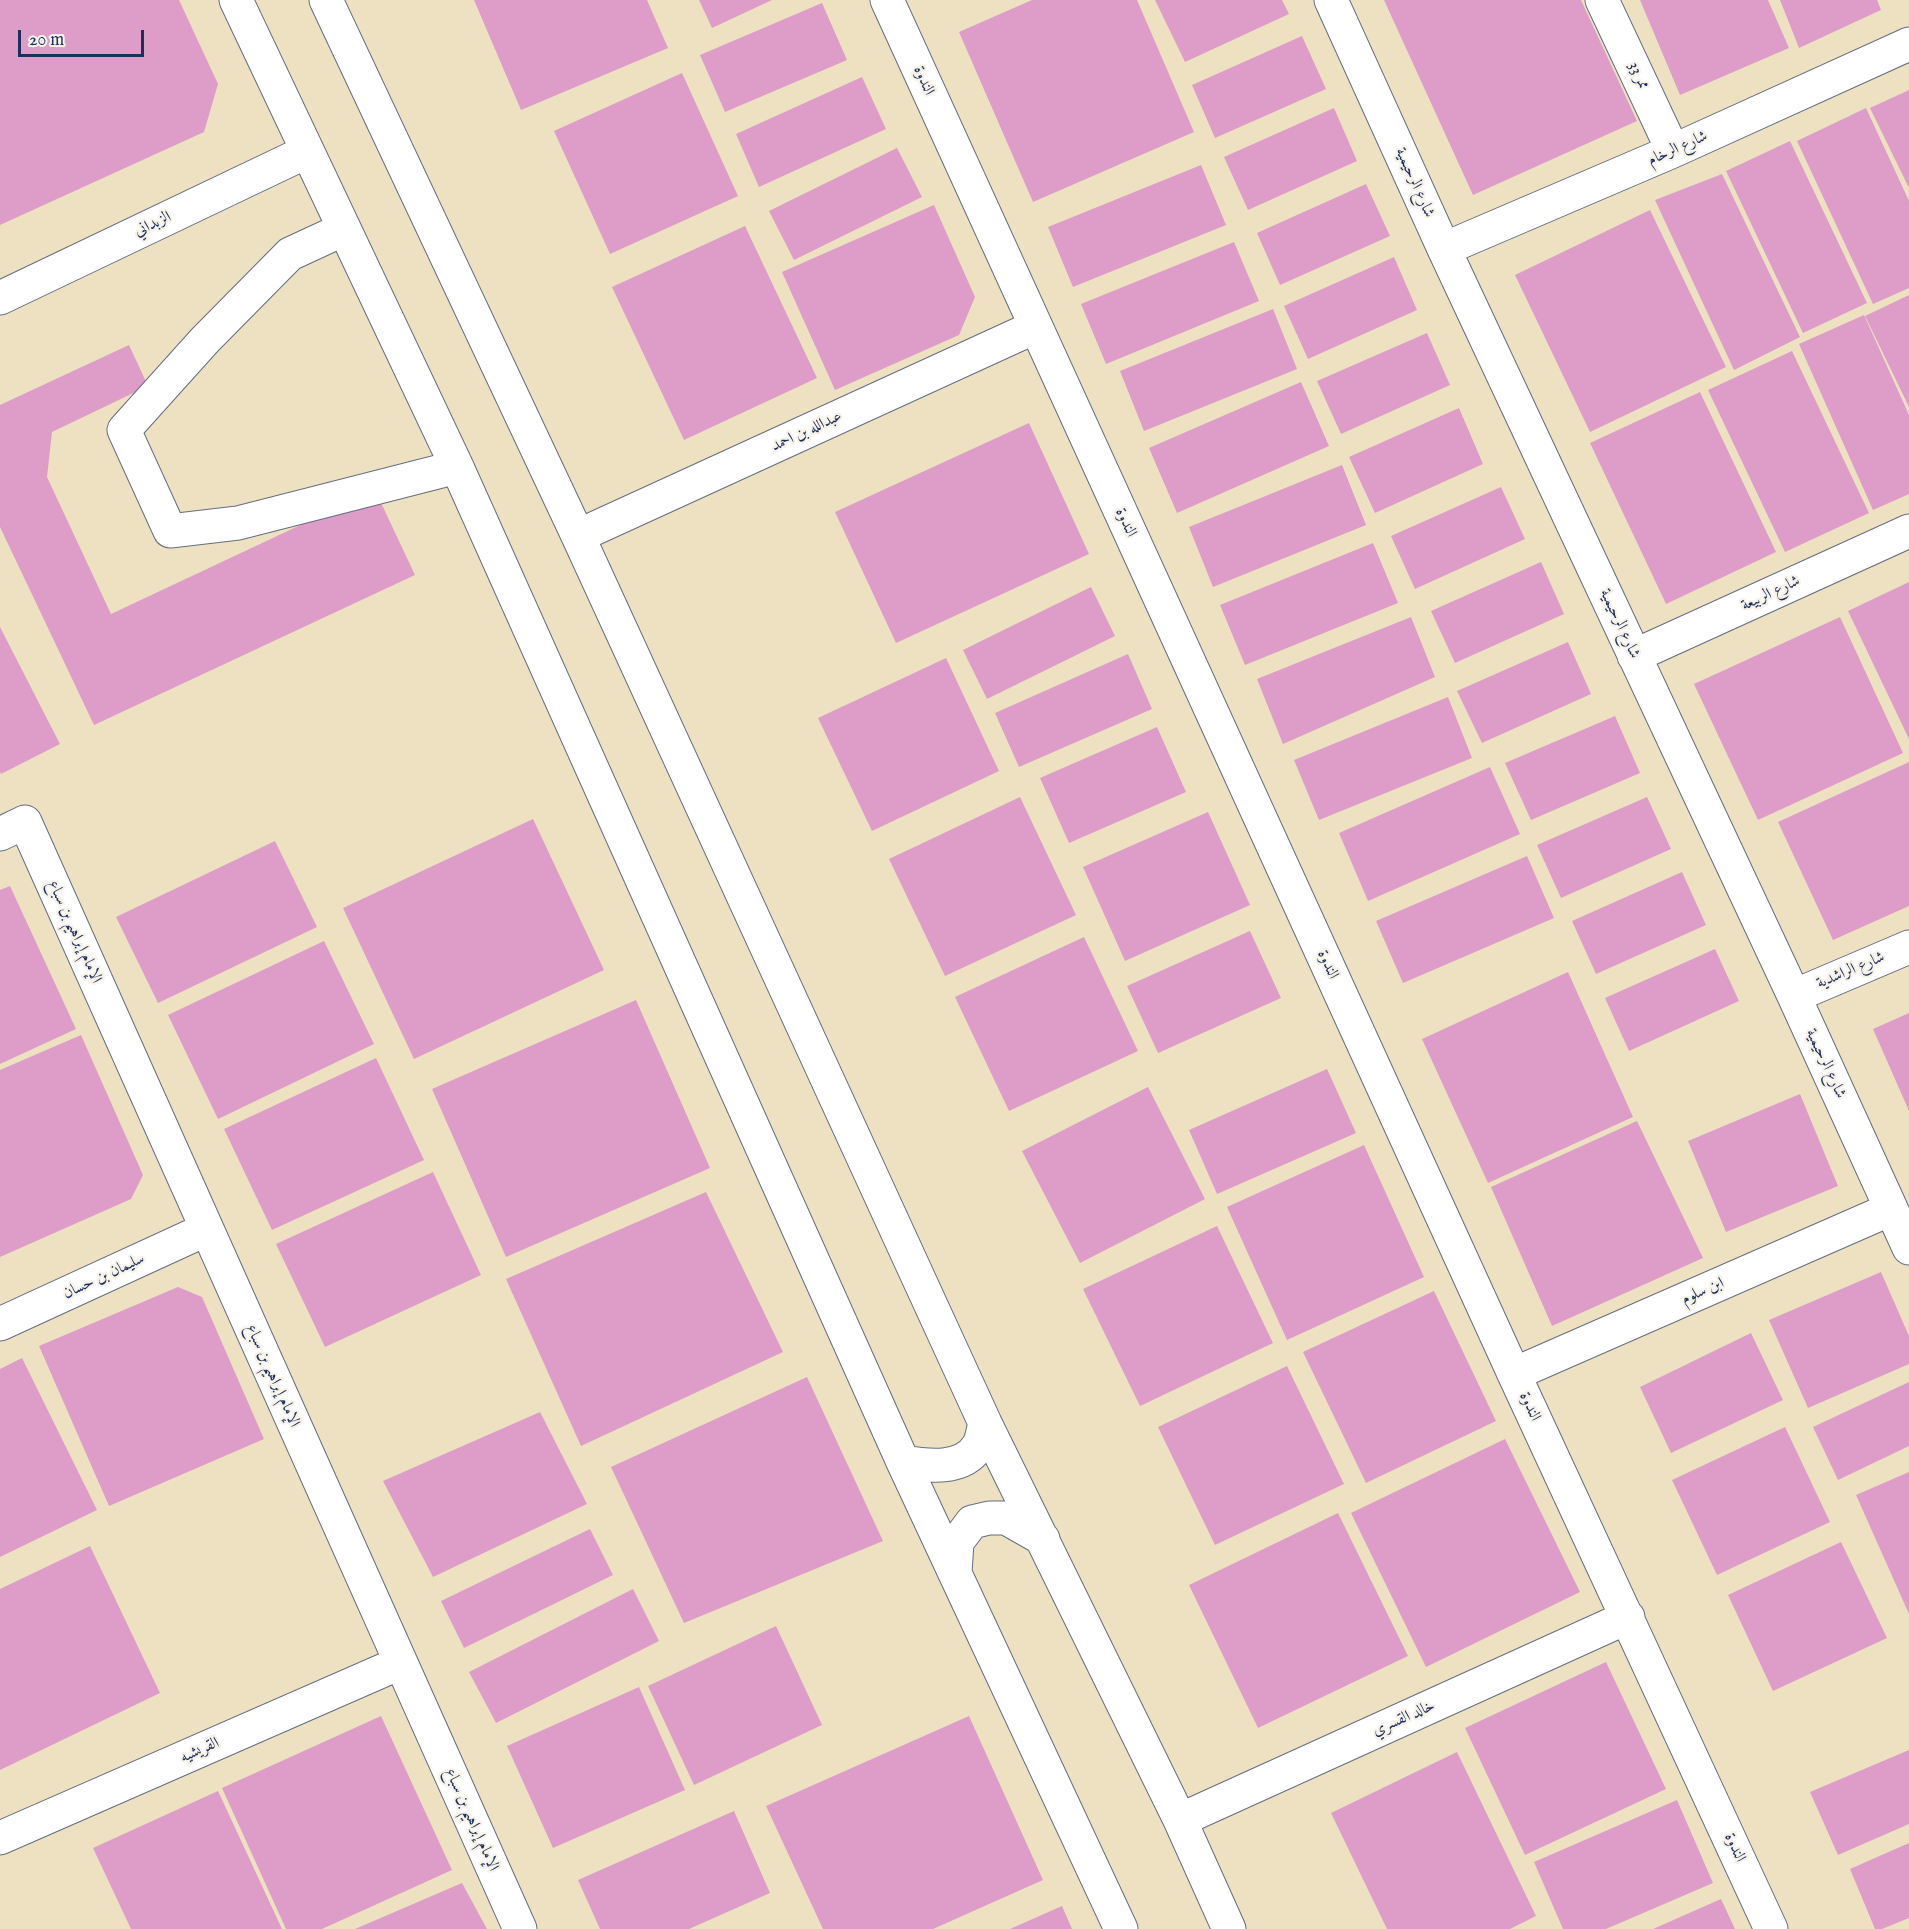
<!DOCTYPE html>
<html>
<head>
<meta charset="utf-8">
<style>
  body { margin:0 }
  #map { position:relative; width:1909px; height:1929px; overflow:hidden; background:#ede1c2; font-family:"IM FELL English",serif }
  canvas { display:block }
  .scale { position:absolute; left:18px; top:30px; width:126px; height:27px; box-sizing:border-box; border:3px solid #1b2f5e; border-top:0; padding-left:8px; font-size:18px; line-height:21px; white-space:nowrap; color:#1b2f5e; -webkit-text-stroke:4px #f7f3e8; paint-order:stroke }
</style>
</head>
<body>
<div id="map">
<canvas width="1909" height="1929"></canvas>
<div class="scale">20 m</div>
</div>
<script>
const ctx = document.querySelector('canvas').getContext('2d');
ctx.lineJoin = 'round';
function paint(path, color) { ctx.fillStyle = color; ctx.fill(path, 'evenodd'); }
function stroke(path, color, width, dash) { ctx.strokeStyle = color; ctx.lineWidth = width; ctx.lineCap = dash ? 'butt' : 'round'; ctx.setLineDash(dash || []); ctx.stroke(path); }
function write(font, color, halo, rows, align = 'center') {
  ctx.font = font + ' "IM FELL English",Amiri,serif'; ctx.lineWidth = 4.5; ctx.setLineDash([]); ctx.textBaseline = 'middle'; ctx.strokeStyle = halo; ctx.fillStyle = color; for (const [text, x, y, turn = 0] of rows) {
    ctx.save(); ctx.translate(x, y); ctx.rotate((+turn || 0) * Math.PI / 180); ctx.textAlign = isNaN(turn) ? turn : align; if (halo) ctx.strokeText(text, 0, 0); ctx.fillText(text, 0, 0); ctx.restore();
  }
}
paint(new Path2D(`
  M0,0H179L218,84L204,132L0,225Z
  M474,0H647L668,48L521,110Z
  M699,0H772L712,28Z
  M1032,0H1137L1194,132L1033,202L959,32Z
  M1155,0H1282L1289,14L1185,62Z
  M1384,0H1581L1637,121L1473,195Z
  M1640,0H1768L1789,48L1680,95Z
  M1780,0H1877L1881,10L1799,48Z
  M822,3L847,60L725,112L700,55Z
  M1302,36L1326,89L1215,138L1192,85Z
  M682,73L738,196L610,254L554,131Z
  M862,77L886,129L759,187L736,134Z
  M1909,90V188L1870,108Z
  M1334,108L1357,161L1248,210L1224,157Z
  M1866,108L1909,201V288L1873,304L1797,141Z
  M1790,141L1867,303L1803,333L1726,171Z
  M897,148L922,197L794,260L769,211Z
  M1201,165L1226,225L1073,287L1048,227Z
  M1722,174L1800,337L1734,370L1655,200Z
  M1366,184L1390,236L1280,285L1257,233Z
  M934,205L975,297L959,335L835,390L782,272Z
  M1650,210L1726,367L1590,432L1515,275Z
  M745,226L817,378L684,440L612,287Z
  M1234,242L1259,301L1106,364L1081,304Z
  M1394,257L1417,310L1308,359L1284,306Z
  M1909,295V407L1865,316Z
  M1273,309L1297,369L1144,431L1120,371Z
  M1864,315L1909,415V494L1873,510L1799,344Z
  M1427,333L1450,385L1341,434L1317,381Z
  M129,345L148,386L52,432L47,477L111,614L375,490L415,575L94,725L0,527V405Z
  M1792,351L1869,513L1785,552L1708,390Z
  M1301,382L1329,446L1177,513L1149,448Z
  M1700,392L1776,552L1666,604L1590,443Z
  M1459,408L1483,464L1375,513L1349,457Z
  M1029,423L1089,554L896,643L835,512Z
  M1342,465L1366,525L1213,587L1189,527Z
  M1501,487L1525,539L1415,589L1391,536Z
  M1373,543L1398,603L1245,665L1220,605Z
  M1541,562L1564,614L1455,663L1431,611Z
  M1909,582V739L1848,611Z
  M1091,587L1115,636L987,699L963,650Z
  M1411,617L1435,677L1283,744L1257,679Z
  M1840,617L1903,753L1758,820L1694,684Z
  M0,627L60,744L1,774L0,772Z
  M1568,642L1591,694L1482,743L1457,691Z
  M1128,654L1152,709L1019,767L995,713Z
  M946,658L999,771L872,831L818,718Z
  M1448,697L1472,758L1319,820L1294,760Z
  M1615,716L1640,773L1531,820L1505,763Z
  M1157,727L1186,792L1069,843L1040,778Z
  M1909,762V906L1833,940L1778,822Z
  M1490,767L1520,834L1368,901L1339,833Z
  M1020,797L1076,915L945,976L889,859Z
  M1647,797L1671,849L1561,898L1537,845Z
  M1208,812L1250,905L1125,961L1083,867Z
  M533,819L604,970L414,1059L343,908Z
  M275,841L317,927L158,1003L116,917Z
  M1527,856L1554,918L1403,983L1376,921Z
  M1682,872L1706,925L1596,974L1572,921Z
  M10,886L76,1029L0,1064V890Z
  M1250,931L1281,998L1158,1053L1127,986Z
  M1084,937L1138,1051L1009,1111L955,997Z
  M324,941L374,1044L218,1119L168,1015Z
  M1715,949L1739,1001L1629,1051L1605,998Z
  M1568,972L1633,1117L1488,1183L1422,1039Z
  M636,1000L710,1168L506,1257L432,1089Z
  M1909,1013V1111L1873,1029Z
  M81,1035L143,1175L131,1199L0,1257V1070Z
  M376,1058L424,1160L272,1230L224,1129Z
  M1327,1069L1356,1133L1217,1194L1189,1130Z
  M1148,1087L1205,1199L1080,1263L1022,1151Z
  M1800,1094L1838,1186L1726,1232L1688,1141Z
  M1637,1121L1703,1258L1552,1326L1491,1187Z
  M1364,1145L1424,1277L1287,1340L1227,1207Z
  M433,1172L481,1275L325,1347L276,1244Z
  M706,1192L783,1352L581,1446L506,1279Z
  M1217,1226L1273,1343L1140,1406L1083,1289Z
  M1881,1272L1909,1336V1364L1808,1408L1769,1320Z
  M178,1287L202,1297L264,1439L109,1506L39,1346Z
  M1434,1291L1496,1421L1366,1483L1303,1352Z
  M1751,1333L1783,1400L1671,1453L1640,1387Z
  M22,1358L97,1510L0,1557V1369Z
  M1287,1366L1344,1484L1215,1545L1158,1427Z
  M807,1377L883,1541L684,1623L611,1467Z
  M1909,1382V1446L1838,1480L1813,1427Z
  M540,1412L587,1504L433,1577L383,1481Z
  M1785,1427L1830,1522L1717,1575L1672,1480Z
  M1505,1439L1580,1592L1426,1667L1351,1513Z
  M1909,1472V1614L1856,1495Z
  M1338,1513L1408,1656L1258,1728L1189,1585Z
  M590,1529L613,1575L464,1648L441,1601Z
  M1841,1542L1887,1638L1773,1691L1728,1595Z
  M90,1546L160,1693L0,1770V1589Z
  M633,1589L659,1641L496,1723L469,1672Z
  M776,1626L822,1725L694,1785L648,1686Z
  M1606,1662L1666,1789L1525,1855L1465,1728Z
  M639,1687L685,1790L553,1848L507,1746Z
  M381,1716L452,1870L322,1929H286L222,1788Z
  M969,1716L1043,1880L933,1929H823L766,1806Z
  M1909,1750V1824L1838,1855L1810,1792Z
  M1457,1752L1536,1916L1510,1929H1387L1331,1813Z
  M218,1791L282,1929H131L93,1848Z
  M1677,1800L1713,1883L1606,1929H1563L1534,1862Z
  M734,1811L770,1893L689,1929H600L578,1880Z
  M1909,1843V1918L1882,1929H1875L1850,1869Z
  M462,1883L487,1929H355Z
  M1721,1899L1735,1929H1653Z
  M1062,1906L1072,1929H1010Z`), '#dd9dc8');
const minor = new Path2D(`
  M236,0L457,467L903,1462L1121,1929
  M326,0L578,536L985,1423L1180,1820L1229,1929
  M887,0L1514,1374L1771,1929
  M1331,0L1444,249L1794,996L1909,1248
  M1602,0L1673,151
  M344,229L290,254L205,340L124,430L170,531L238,523L457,467
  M1444,249L1673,151L1909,44
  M0,298L306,152
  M578,536L1035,327
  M1634,656L1909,531
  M0,834L25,822L520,1929
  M1794,996L1909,947
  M0,1324L207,1229
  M1514,1374L1891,1209
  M903,1462C927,1466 963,1471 978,1446C982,1440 983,1430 985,1423
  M955,1573L957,1542L972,1522L989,1518H1006L1043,1539
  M1180,1820L1628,1617
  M0,1838L400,1663`);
stroke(minor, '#646d81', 35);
stroke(minor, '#fff', 33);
write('16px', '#1b2f5e', '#f7f3e8', [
  ["ممر 33",1638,76,65],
  ["الندوة",923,81,66],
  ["شارع الرخام",1678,149,-24],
  ["شارع الرحيمية",1414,183,66],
  ["الزبداني",153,225,-25],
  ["عبدالله بن احمد",807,432,-25],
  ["الندوة",1125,523,65],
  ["شارع الربيعة",1771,594,-25],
  ["شارع الرحيمية",1619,624,65],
  ["الإمام إبراهيم بن سباع",74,932,66],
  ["الندوة",1327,965,65],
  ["شارع الراشدية",1851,971,-23],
  ["شارع الرحيمية",1825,1064,65],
  ["سليمان بن حسان",104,1277,-25],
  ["ابن سلوم",1703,1292,-24],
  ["الإمام إبراهيم بن سباع",272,1376,66],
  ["الندوة",1529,1407,65],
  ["خالد القسري",1404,1719,-24],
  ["القريشيه",200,1751,-24],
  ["الإمام إبراهيم بن سباع",471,1820,66],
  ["الندوة",1734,1848,65]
]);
</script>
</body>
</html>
